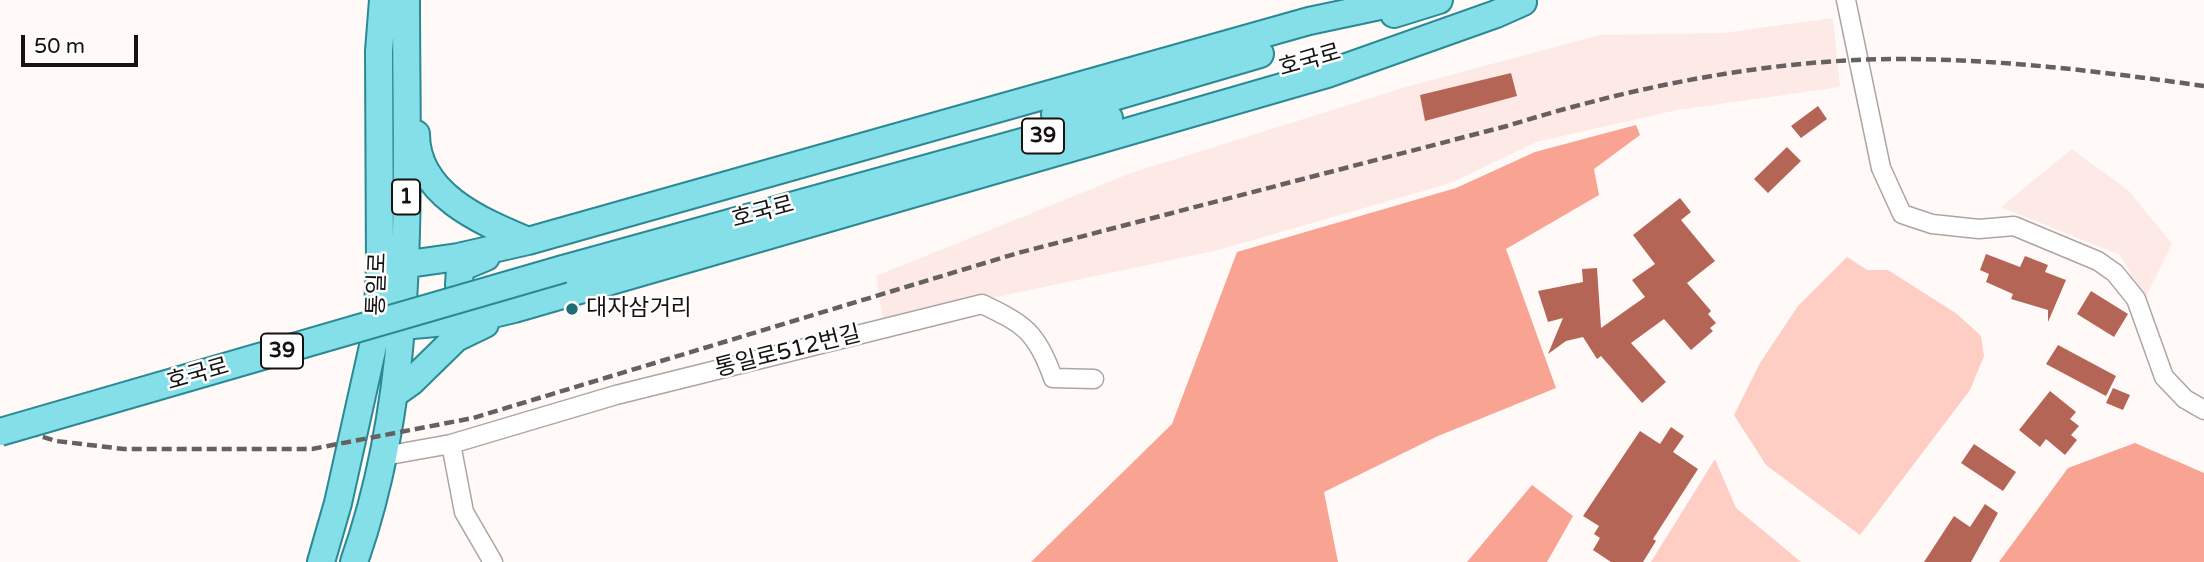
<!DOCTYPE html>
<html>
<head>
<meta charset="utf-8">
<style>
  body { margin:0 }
  #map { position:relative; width:2204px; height:562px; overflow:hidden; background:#fff9f7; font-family:"Varela Round",sans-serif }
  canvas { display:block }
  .scale { position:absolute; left:21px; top:35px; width:117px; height:32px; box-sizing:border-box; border:4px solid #151211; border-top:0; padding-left:9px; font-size:21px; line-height:24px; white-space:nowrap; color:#151211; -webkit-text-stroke:5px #fff; paint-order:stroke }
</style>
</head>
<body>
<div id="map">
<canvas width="2204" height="562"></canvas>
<div class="scale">50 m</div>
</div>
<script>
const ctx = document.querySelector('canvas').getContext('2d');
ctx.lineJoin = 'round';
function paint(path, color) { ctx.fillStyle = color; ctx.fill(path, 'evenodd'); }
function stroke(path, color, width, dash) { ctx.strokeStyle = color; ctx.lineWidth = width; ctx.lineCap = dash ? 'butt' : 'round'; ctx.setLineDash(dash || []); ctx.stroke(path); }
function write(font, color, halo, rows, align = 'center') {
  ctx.font = font + ' "Varela Round","Noto Sans KR",sans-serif'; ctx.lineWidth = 5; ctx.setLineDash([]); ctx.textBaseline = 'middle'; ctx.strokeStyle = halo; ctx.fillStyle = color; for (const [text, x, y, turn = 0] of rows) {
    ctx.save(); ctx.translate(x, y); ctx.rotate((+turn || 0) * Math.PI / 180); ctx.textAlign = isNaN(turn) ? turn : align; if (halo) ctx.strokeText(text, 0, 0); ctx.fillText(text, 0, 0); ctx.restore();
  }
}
paint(new Path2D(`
  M1833,18L1840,87L1677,110L1536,142L1451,183L1218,250L883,321L876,276L1131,173L1406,87L1600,35L1723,33Z
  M2072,149L2129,191L2172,244L2145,299L2120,255L2001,207Z`), '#fdeae6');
paint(new Path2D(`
  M1847,257L1867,270H1888L1957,314L1981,336L1984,356L1970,390L1860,535L1766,465L1734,415L1760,363L1798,306Z
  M1715,459L1736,508L1801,562H1651Z`), '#fecdc3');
paint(new Path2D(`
  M1636,125L1640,135L1594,169L1599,195L1506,249L1556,388L1438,436L1324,492L1338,562H1031L1172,424L1237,252L1456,188L1535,152Z
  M2135,443L2204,473V562H1999L2068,468Z
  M1532,485L1573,516L1547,562H1467Z`), '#f9a392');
paint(new Path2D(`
  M1511,73L1517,96L1425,121L1420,95Z
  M1818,106L1827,119L1801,138L1791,126Z
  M1787,147L1801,161L1768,193L1754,179Z
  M1680,198L1691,212L1681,220L1715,261L1687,283L1711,311L1708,314L1716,323L1710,328L1713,331L1691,350L1664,319L1631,343L1666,382L1642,403L1601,356L1597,359L1583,337L1566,341L1548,354L1563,318L1548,322L1538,291L1583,282L1582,269L1597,268L1601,328L1645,297L1632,280L1655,264L1633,235Z
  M1986,254L2020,267L2025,256L2048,265L2045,272L2066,280L2048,322V310L2011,299L2013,294L1986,282L1989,274L1980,270Z
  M2091,291L2128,314L2114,337L2077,314Z
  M2058,345L2116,376L2106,396L2046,364Z
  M2113,388L2130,395L2123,410L2106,403Z
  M2050,391L2076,412L2070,419L2079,426L2071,435L2077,440L2065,455L2046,439L2040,447L2019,430Z
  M1671,427L1684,436L1673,452L1698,469L1653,539L1656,541L1643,562H1611L1593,550L1600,538L1594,534L1599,526L1583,516L1640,431L1660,444Z
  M1974,444L2016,472L2003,491L1961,463Z
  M1985,504L1998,513L1971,562H1924L1954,516L1970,527Z`), '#b56556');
const street = new Path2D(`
  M1846,0L1881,168L1902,214L1932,224L1979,229L2014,226L2098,261L2115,273L2136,299L2164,377L2185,399L2204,410
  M451,444L464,512L493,562
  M384,456L451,444L616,395L982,304C1024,324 1037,332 1053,378L1094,379`);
const primary = new Path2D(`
  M1394,14L1439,0
  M1055,114L1260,54
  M416,134C416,194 480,221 528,241
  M380,268L458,257L528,241L1309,21L1408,0
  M563,269L1109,118
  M481,306L466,303L459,285L460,268L486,257
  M380,328L468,320L514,309L1327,74L1496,14L1523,2
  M394,394L411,382L456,338L485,324
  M321,562L338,503L377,328L380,268L379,51L383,0
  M354,562C418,382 406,188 406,0`);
stroke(street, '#aea5a3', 21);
stroke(primary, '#298a94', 30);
stroke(street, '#fff', 18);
stroke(primary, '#85dfe9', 26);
stroke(new Path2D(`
  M0,423L56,441L124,449H312L473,418L1018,253L1507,126C1635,86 1774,58 1908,59C2008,60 2105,72 2204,86`), '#656160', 4.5, [10, 5]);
const primaryBridge = new Path2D(`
  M0,432L563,269`);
stroke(primaryBridge, '#298a94', 30, []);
stroke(primaryBridge, '#85dfe9', 26);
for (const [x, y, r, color] of [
  [572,309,7,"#226d75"]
]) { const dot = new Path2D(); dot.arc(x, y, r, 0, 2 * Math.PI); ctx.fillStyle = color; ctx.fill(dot); stroke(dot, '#fff', 2.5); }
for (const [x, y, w] of [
  [1043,136,42],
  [406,197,28],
  [282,351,42]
]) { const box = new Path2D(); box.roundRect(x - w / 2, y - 17.5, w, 35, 5); ctx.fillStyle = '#fff'; ctx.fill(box); stroke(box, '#151211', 2); }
write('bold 21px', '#151211', null, [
  ["39",1043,136],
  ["1",406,197],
  ["39",282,351]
]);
write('23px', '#151211', '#fff', [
  ["호국로",1310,61,-16],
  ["호국로",763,213,-15],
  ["통일로",378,284,-88],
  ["통일로512번길",788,352,-14],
  ["호국로",198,375,-16]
]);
write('23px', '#151211', '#fff', [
  ["대자삼거리",586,309]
], 'left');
</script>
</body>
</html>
